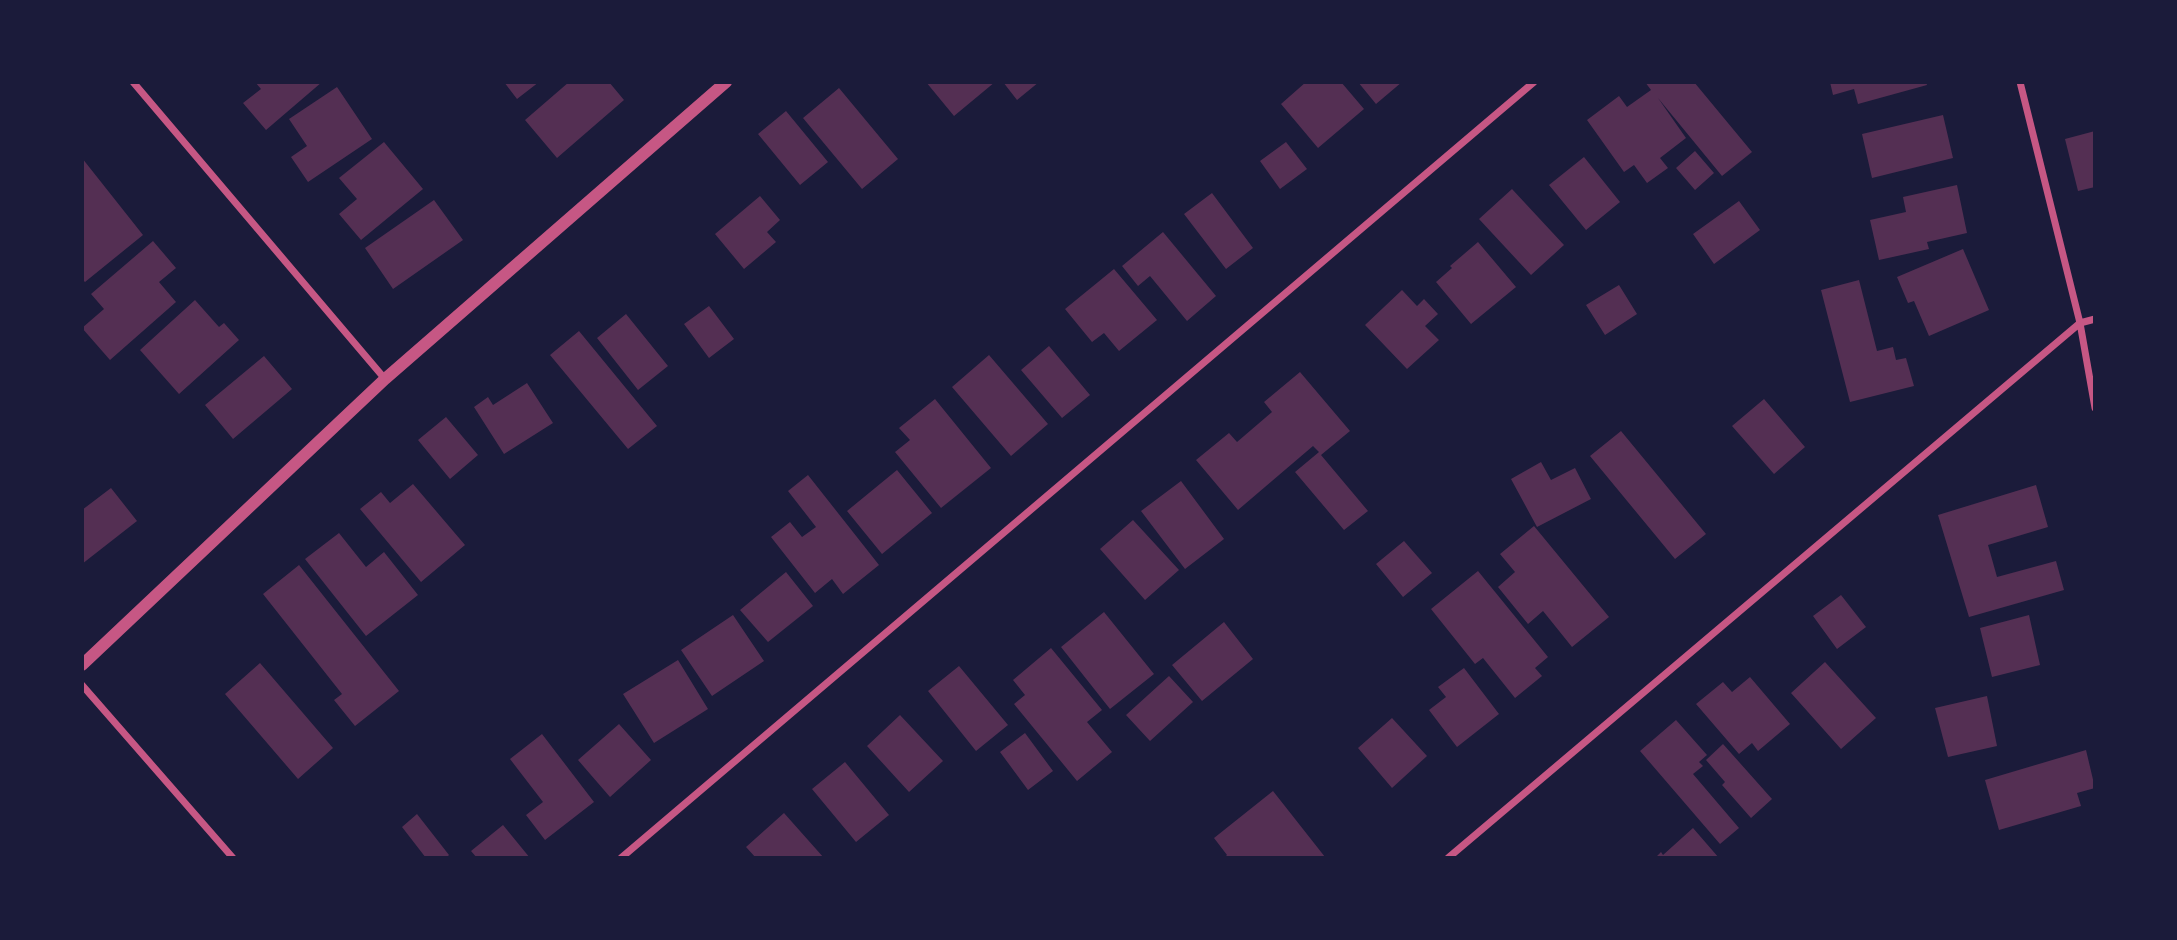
<!DOCTYPE html>
<html>
<head>
<meta charset="utf-8">
<style>
  body { margin:0 }
  #map { position:relative; width:2177px; height:940px; overflow:hidden; background:#1b1b3a; font-family:Inter,sans-serif }
  canvas { display:block }
  .frame { position:absolute; inset:0; border:84px solid #1b1b3a; pointer-events:none }
</style>
</head>
<body>
<div id="map">
<canvas width="2177" height="940"></canvas>
<div class="frame"></div>
</div>
<script>
const ctx = document.querySelector('canvas').getContext('2d');
ctx.lineJoin = 'round';
function paint(path, color) { ctx.fillStyle = color; ctx.fill(path, 'evenodd'); }
function stroke(path, color, width, dash) { ctx.strokeStyle = color; ctx.lineWidth = width; ctx.lineCap = dash ? 'butt' : 'round'; ctx.setLineDash(dash || []); ctx.stroke(path); }
paint(new Path2D(`
  M255,82H322L266,130L243,103L261,89Z
  M504,82H539L517,99Z
  M569,82H609L624,100L557,158L525,120Z
  M926,82H995L954,116Z
  M1003,82H1039L1017,100Z
  M1306,82H1341L1364,109L1318,148L1281,104Z
  M1358,82H1402L1376,104Z
  M1645,82H1694L1752,152L1722,176L1658,98L1686,138L1660,158L1668,168L1647,183L1634,165L1624,172L1587,120L1619,96L1627,107L1651,90Z
  M1830,82H1926L1927,85L1858,104L1854,89L1833,95Z
  M337,87L372,139L308,182L291,157L307,146L289,119Z
  M839,88L898,159L862,189L803,118Z
  M786,111L828,162L800,185L758,134Z
  M1943,115L1953,158L1872,178L1862,134Z
  M2095,131V187L2078,191L2065,139Z
  M384,142L423,189L361,240L339,214L357,199L339,178Z
  M1286,142L1307,169L1280,189L1260,161Z
  M1695,151L1714,173L1695,190L1676,168Z
  M1584,157L1620,202L1586,230L1549,185Z
  M82,158L143,235L85,282L82,279Z
  M1957,185L1967,233L1927,242L1929,249L1879,260L1870,220L1906,212L1903,197Z
  M1512,189L1564,245L1531,275L1479,219Z
  M1212,193L1253,248L1226,269L1184,214Z
  M760,196L780,220L767,232L776,242L744,269L715,234Z
  M434,200L463,240L393,289L365,248Z
  M1739,201L1760,230L1714,264L1693,234Z
  M1163,232L1216,296L1187,321L1150,276L1138,286L1122,266Z
  M153,241L176,268L159,282L176,302L110,360L82,328L104,309L91,294Z
  M1478,242L1516,287L1471,324L1436,282L1452,268L1450,266Z
  M1963,249L1989,310L1929,336L1914,301L1908,303L1897,277Z
  M1114,269L1157,320L1119,351L1104,333L1092,342L1065,309Z
  M1859,280L1877,351L1893,347L1896,360L1906,358L1914,386L1850,402L1821,290Z
  M1619,285L1637,314L1605,335L1586,305Z
  M1402,290L1417,306L1424,299L1438,314L1425,326L1439,340L1407,369L1365,325Z
  M195,300L219,327L224,323L239,340L179,394L140,350Z
  M709,306L734,339L709,358L684,324Z
  M626,314L668,366L638,390L597,338Z
  M579,331L657,426L628,449L550,355Z
  M1049,346L1090,395L1062,418L1021,370Z
  M989,355L1048,424L1011,456L952,387Z
  M264,356L292,389L233,439L205,405Z
  M1300,372L1350,431L1321,455L1368,511L1344,530L1295,472L1319,452L1313,446L1238,510L1196,460L1229,433L1237,442L1272,412L1264,402Z
  M527,383L553,423L504,454L474,407L488,397L493,405Z
  M935,399L991,468L941,508L895,452L910,440L899,428Z
  M1764,399L1805,447L1774,474L1732,426Z
  M446,417L478,455L450,479L418,440Z
  M1621,431L1706,534L1675,559L1590,456Z
  M1541,462L1551,480L1575,468L1591,499L1537,527L1511,479Z
  M897,470L932,513L882,554L847,511Z
  M808,475L879,565L843,594L832,579L815,593L771,537L790,522L802,537L816,527L788,491Z
  M1181,481L1224,539L1185,569L1141,511Z
  M413,484L465,545L421,582L360,509L381,492L390,503Z
  M2036,485L2048,527L1988,545L1997,577L2056,561L2064,590L1969,617L1938,515Z
  M111,488L137,521L82,564V510Z
  M1133,520L1179,570L1145,600L1100,549Z
  M1534,526L1609,617L1572,647L1543,611L1528,624L1498,587L1515,572L1500,554Z
  M339,533L366,567L384,552L418,595L366,636L305,559Z
  M1404,541L1432,573L1403,597L1376,564Z
  M299,565L399,691L355,726L334,700L342,694L263,594Z
  M1478,571L1548,657L1535,668L1542,676L1515,698L1483,658L1475,664L1431,609Z
  M786,572L813,606L768,642L740,610Z
  M1841,595L1866,627L1837,649L1813,616Z
  M1104,612L1154,674L1110,709L1061,647Z
  M733,615L764,661L712,696L681,650Z
  M2029,615L2040,665L1992,677L1980,628Z
  M1224,622L1253,659L1202,701L1172,665Z
  M1051,648L1102,710L1087,722L1112,752L1077,781L1014,704L1025,695L1013,680Z
  M678,660L708,709L654,743L623,694Z
  M1825,662L1876,718L1841,749L1791,693Z
  M260,663L333,748L298,779L225,694Z
  M959,666L1008,725L976,751L928,691Z
  M1464,668L1499,714L1457,747L1429,710L1446,697L1438,687Z
  M1169,676L1193,702L1150,741L1126,715Z
  M1750,677L1790,724L1758,751L1752,743L1739,754L1696,704L1723,682L1732,692Z
  M1987,696L1997,746L1948,757L1935,708Z
  M900,715L943,761L909,792L867,746Z
  M1392,718L1427,756L1392,788L1358,748Z
  M1676,720L1707,755L1699,762L1703,766L1693,774L1739,828L1720,844L1640,751Z
  M619,724L651,760L610,797L578,760Z
  M1025,733L1053,771L1028,790L1000,752Z
  M542,734L594,802L545,840L526,815L543,802L510,759Z
  M1723,744L1772,799L1751,818L1722,785L1725,782L1706,760Z
  M2086,750L2095,788L2077,793L2081,806L1999,830L1985,780Z
  M845,762L889,815L856,842L812,789Z
  M1273,791L1325,857L1323,858H1224L1227,855L1214,838Z
  M784,813L824,858H756L746,847Z
  M417,814L449,855L446,858H426L402,827Z
  M503,825L530,858H477L471,851Z
  M1693,828L1719,858H1655L1661,852L1663,855Z`), '#542f53');
stroke(new Path2D(`
  M133,82L385,379
  M2020,82L2080,323L2095,408
  M82,685L233,858
  M621,858L1534,82
  M1448,858L2080,323L2095,319`), '#c65784', 7);
stroke(new Path2D(`
  M82,665L385,379L726,82`), '#c65784', 12);
</script>
</body>
</html>
